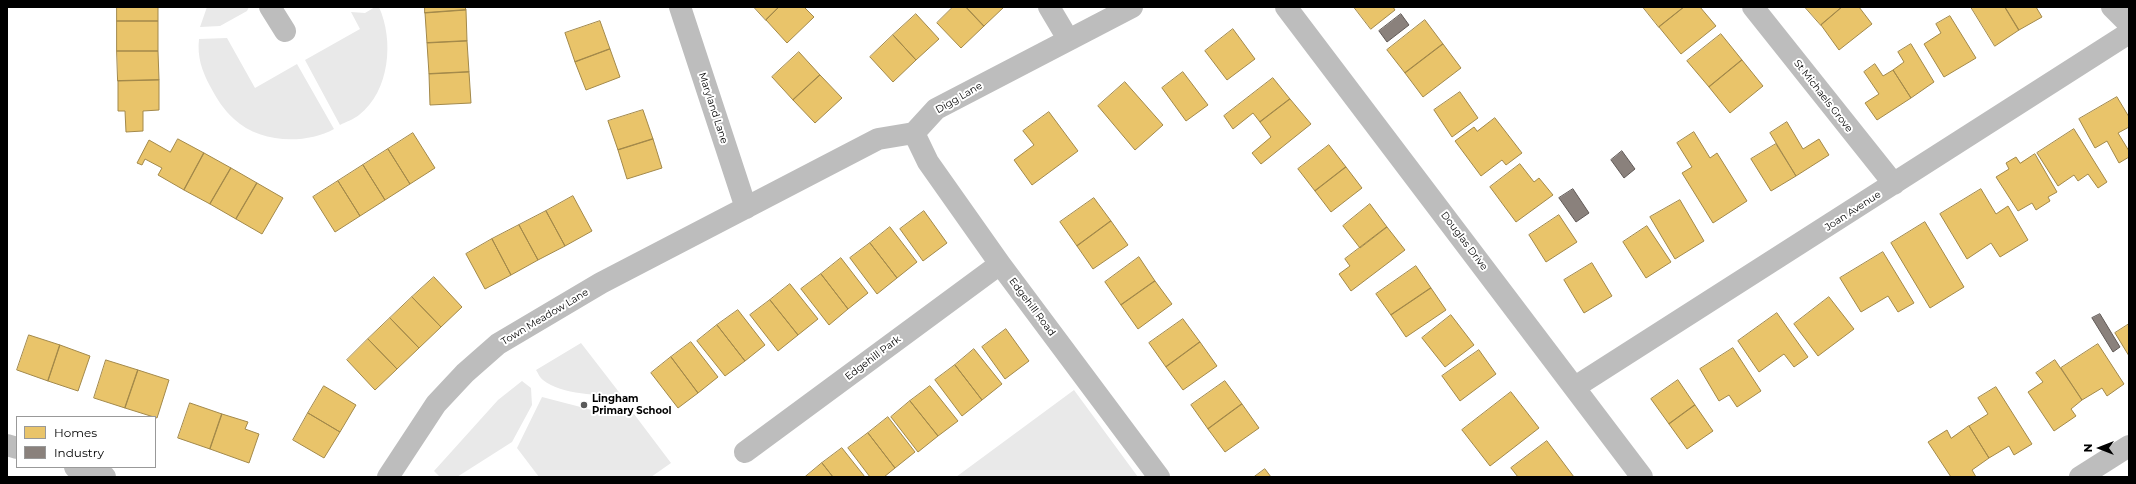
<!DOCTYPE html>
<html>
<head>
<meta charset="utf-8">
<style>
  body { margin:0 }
  #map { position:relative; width:2136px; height:484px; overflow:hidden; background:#fff; font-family:Montserrat,sans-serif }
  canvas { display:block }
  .frame { position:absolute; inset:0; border:8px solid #000; pointer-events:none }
  .legend { position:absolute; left:16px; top:416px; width:140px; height:52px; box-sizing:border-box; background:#fff; border:1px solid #999; margin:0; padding:5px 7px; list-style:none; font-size:12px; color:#000 }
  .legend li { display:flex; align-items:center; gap:8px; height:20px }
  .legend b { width:20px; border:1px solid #999 }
  .north { position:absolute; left:2080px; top:428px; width:40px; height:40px; -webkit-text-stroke:3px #fff; paint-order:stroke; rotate:270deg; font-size:11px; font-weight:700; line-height:16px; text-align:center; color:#000 }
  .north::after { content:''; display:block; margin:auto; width:14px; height:18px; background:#000; clip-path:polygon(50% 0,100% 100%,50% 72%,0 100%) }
</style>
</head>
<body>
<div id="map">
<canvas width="2136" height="484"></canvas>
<div class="frame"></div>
<ul class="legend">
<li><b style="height:11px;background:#e9c46a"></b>Homes</li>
<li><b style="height:11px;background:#8a817c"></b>Industry</li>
</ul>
<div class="north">N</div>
</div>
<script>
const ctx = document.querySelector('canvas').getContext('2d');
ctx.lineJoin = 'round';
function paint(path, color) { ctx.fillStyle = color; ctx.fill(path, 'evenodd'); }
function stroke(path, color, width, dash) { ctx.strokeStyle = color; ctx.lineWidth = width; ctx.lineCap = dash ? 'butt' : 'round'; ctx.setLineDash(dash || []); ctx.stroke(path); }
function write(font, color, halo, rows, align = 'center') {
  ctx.font = font + ' Montserrat,sans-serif'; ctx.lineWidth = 4; ctx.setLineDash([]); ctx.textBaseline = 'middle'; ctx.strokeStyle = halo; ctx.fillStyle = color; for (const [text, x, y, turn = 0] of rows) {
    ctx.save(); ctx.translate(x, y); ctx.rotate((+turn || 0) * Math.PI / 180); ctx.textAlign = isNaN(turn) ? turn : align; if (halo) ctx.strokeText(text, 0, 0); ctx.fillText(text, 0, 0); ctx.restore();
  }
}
paint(new Path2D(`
  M207,7H249L247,11L220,26L200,27Z
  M375,7H379C394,40 390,91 359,115C354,119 346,122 340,125L305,60L360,29L351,12L365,13Z
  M227,38L255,88L297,64L334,129C305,145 259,143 234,119C223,109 217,99 210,86C202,71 197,57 199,39Z
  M581,343L622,396C599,395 562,395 543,380C540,378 538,373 536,370Z
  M522,381L531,388L532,405L512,442L457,477H440L434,471L498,400Z
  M1074,390L1138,477H956Z
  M542,397L596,411L634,414L671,463L651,477H539L517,448Z`), '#e9e9e9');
const homes = new Path2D(`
  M117,7H158V21H117Z
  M425,7H465L466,10L425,13Z
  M754,7H779L766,20Z
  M779,7H804L814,17L787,43L766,20Z
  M953,7H966L984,26L961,48L937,23Z
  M966,7H1004L984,26Z
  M1354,7H1393L1395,10L1371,29Z
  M1643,7H1684L1659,27Z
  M1684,7H1700L1716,26L1681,54L1659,27Z
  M1805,7H1842L1821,25Z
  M1842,7H1859L1872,24L1839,50L1821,25Z
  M1971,7H2005L2019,30L1995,46Z
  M2005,7H2036L2042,17L2019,30Z
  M466,10L467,41L427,43L425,13Z
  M916,14L939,39L916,60L893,35Z
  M1950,16L1976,58L1944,77L1924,44L1941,33L1936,24Z
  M1425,20L1443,44L1405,73L1387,50Z
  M117,21H158V51H117Z
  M600,21L610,49L575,62L565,33Z
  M1233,29L1255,59L1227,80L1205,51Z
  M1721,34L1742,60L1709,87L1687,61Z
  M893,35L916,60L893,82L870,57Z
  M467,41L469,72L429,74L427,43Z
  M1443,44L1461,68L1423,97L1405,73Z
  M1911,44L1934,82L1911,98L1893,70L1904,62L1898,52Z
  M610,49L620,77L586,90L575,62Z
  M117,51H158L159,80L118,81Z
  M799,52L820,75L793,100L772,77Z
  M1742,60L1763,86L1730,113L1709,87Z
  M1875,64L1883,76L1893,70L1911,98L1877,120L1865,103L1879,94L1864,72Z
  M469,72L471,103L430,105L429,74Z
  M1183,72L1208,105L1186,121L1162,88Z
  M820,75L842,98L815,123L793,100Z
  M1273,78L1290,99L1260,122L1253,113L1233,129L1224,116Z
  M159,80V110L143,111V131L126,132L125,111H118V81Z
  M1125,82L1163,125L1135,150L1098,106Z
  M1460,92L1478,118L1452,137L1434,110Z
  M2117,97L2129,117V127L2118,133L2129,151V157L2119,163L2107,141L2095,148L2079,119Z
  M1290,99L1311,124L1261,164L1252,153L1271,137L1260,122Z
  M643,110L653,139L618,150L608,121Z
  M1049,112L1078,151L1032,185L1014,160L1034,145L1023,131Z
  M1495,118L1522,153L1506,165L1502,160L1481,176L1455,141L1474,127L1477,131Z
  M1787,122L1803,149L1819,139L1829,155L1796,176L1770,133Z
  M2074,129L2107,182L2098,188L2088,174L2078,181L2074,175L2058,186L2037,153Z
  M1694,132L1710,158L1717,153L1747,201L1713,223L1682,173L1692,167L1677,143Z
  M413,133L435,168L410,184L388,149Z
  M178,139L204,153L184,190L158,175L162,168L145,159L142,165L137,163L149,140L170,152Z
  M653,139L662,168L627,179L618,150Z
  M1776,144L1796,176L1771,191L1751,159Z
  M1329,145L1346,167L1315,191L1298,169Z
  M388,149L410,184L385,200L363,165Z
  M204,153L231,168L210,204L184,190Z
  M2035,154L2057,192L2048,197L2050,201L2036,210L2032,203L2018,211L1996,177L2009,169L2006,163L2016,157L2020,163Z
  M1520,164L1534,182L1539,178L1553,195L1516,222L1490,187Z
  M363,165L385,200L360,216L338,181Z
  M1346,167L1362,188L1331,212L1315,191Z
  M231,168L257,183L236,219L210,204Z
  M338,181L360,216L335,232L313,197Z
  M257,183L283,198L262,234L236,219Z
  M1981,189L1996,214L2008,206L2028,240L2000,257L1991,243L1967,259L1940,214Z
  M573,196L592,231L565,246L546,211Z
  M1094,198L1111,221L1077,246L1060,222Z
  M1680,200L1704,241L1675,259L1650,217Z
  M1370,204L1387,227L1360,248L1343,226Z
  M546,211L565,246L538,260L519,225Z
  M924,211L947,243L923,261L900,229Z
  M1559,215L1577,242L1546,262L1529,235Z
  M1111,221L1128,245L1093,269L1077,246Z
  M1925,222L1964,287L1930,308L1891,243Z
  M519,225L538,260L511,275L492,239Z
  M1647,226L1671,262L1646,278L1623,242Z
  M890,227L917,262L897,278L870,243Z
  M1387,227L1405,250L1351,291L1339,274L1350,266L1345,259Z
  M492,239L511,275L485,289L466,254Z
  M870,243L897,278L877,294L850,258Z
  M1883,252L1914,303L1898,312L1888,296L1861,312L1840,278Z
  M1139,257L1155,281L1121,305L1105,282Z
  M841,258L868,293L848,309L821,274Z
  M1592,263L1612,296L1584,313L1564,280Z
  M1416,266L1431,288L1391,315L1376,294Z
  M821,274L848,309L829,325L801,289Z
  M434,277L462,307L441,327L412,297Z
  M1155,281L1172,304L1138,329L1121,305Z
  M790,284L818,319L798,335L770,300Z
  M1431,288L1446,310L1406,337L1391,315Z
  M412,297L441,327L419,348L390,318Z
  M1829,297L1854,329L1818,356L1794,324Z
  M770,300L798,335L778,351L750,315Z
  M738,310L765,345L745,361L717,325Z
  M1777,313L1808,357L1794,367L1784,354L1759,372L1738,341Z
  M1451,315L1474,345L1445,367L1422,338Z
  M390,318L419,348L397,369L368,339Z
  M1183,319L1200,342L1166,367L1149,343Z
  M2129,324V356L2115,333Z
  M717,325L745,361L725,376L697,341Z
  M1006,329L1029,361L1005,379L982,347Z
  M29,335L60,345L48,381L17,370Z
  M368,339L397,369L375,390L347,360Z
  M691,342L718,377L698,393L671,357Z
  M1200,342L1217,366L1183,390L1166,367Z
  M2098,344L2124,384L2107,396L2102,388L2082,400L2061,368Z
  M60,345L90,356L78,391L48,381Z
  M1733,348L1761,391L1737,407L1729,395L1719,401L1700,369Z
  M974,349L1002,384L982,400L955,365Z
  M1479,350L1496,374L1460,401L1442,376Z
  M671,357L698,393L678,408L651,373Z
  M106,360L138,370L125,408L94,398Z
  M2055,360L2082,400L2071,409L2076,416L2054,431L2028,392L2043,382L2036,373Z
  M955,365L982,400L962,416L935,380Z
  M138,370L169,380L157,418L125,408Z
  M1678,380L1695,405L1669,424L1651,399Z
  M1225,381L1242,404L1208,429L1191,405Z
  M324,386L356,405L340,432L308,413Z
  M930,386L958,421L938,436L910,401Z
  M1996,387L2032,444L2014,455L2009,446L1989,458L1969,426L1988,414L1978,398Z
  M1511,392L1539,428L1490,466L1462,430Z
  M910,401L938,436L918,452L891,417Z
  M190,403L222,414L210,449L178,438Z
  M1242,404L1259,428L1225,452L1208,429Z
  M1695,405L1713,431L1687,449L1669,424Z
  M308,413L340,432L324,458L293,440Z
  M222,414L248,422L245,429L259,434L249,463L210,449Z
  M888,417L915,452L895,468L868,433Z
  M1969,426L1989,458L1972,470L1976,477H1951L1928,442L1947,430L1951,438Z
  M868,433L895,468L884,477H870L848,448Z
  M1547,441L1574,477H1518L1511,468Z
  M842,448L865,477H833L822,463Z
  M822,463L833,477H805Z
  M1265,469L1271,477H1254Z`);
paint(homes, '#e9c46a');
stroke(homes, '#a3894a', 1);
const industry = new Path2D(`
  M1401,14L1409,25L1387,42L1379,31Z
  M1622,151L1635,169L1624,178L1611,160Z
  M1573,189L1589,213L1576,222L1559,198Z
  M2100,314L2120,347L2113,352L2092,318Z`);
paint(industry, '#8a817c');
stroke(industry, '#615a57', 1);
stroke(new Path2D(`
  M270,7L285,31
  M680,7L746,208
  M1049,7L1068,39
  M1286,7L1642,477
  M1753,7L1894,184
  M2112,7L2129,24
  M914,133L928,162L1000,264L1159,477
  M1575,387L2129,33
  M7,445L17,448
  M745,452L1000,264
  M75,467L105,477
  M388,477L436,404L465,373L498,344L601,283L878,139L914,133L936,109L1132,7
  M2080,477L2129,446`), '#bdbdbd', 22);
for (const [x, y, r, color] of [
  [584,405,4,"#595959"]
]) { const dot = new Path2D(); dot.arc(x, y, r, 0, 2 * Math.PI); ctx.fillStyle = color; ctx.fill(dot); stroke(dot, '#fff', 1.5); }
write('10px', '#000', '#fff', [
  ["St Michaels Grove",1823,96,52],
  ["Digg Lane",959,98,-30],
  ["Maryland Lane",713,108,72],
  ["Joan Avenue",1853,211,-33],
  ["Douglas Drive",1464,241,53],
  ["Edgehill Road",1032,307,53],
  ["Town Meadow Lane",545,317,-31],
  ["Edgehill Park",873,358,-37]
]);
write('bold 10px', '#000', '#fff', [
  ["Lingham",592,399],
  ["Primary School",592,411]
], 'left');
</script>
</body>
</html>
